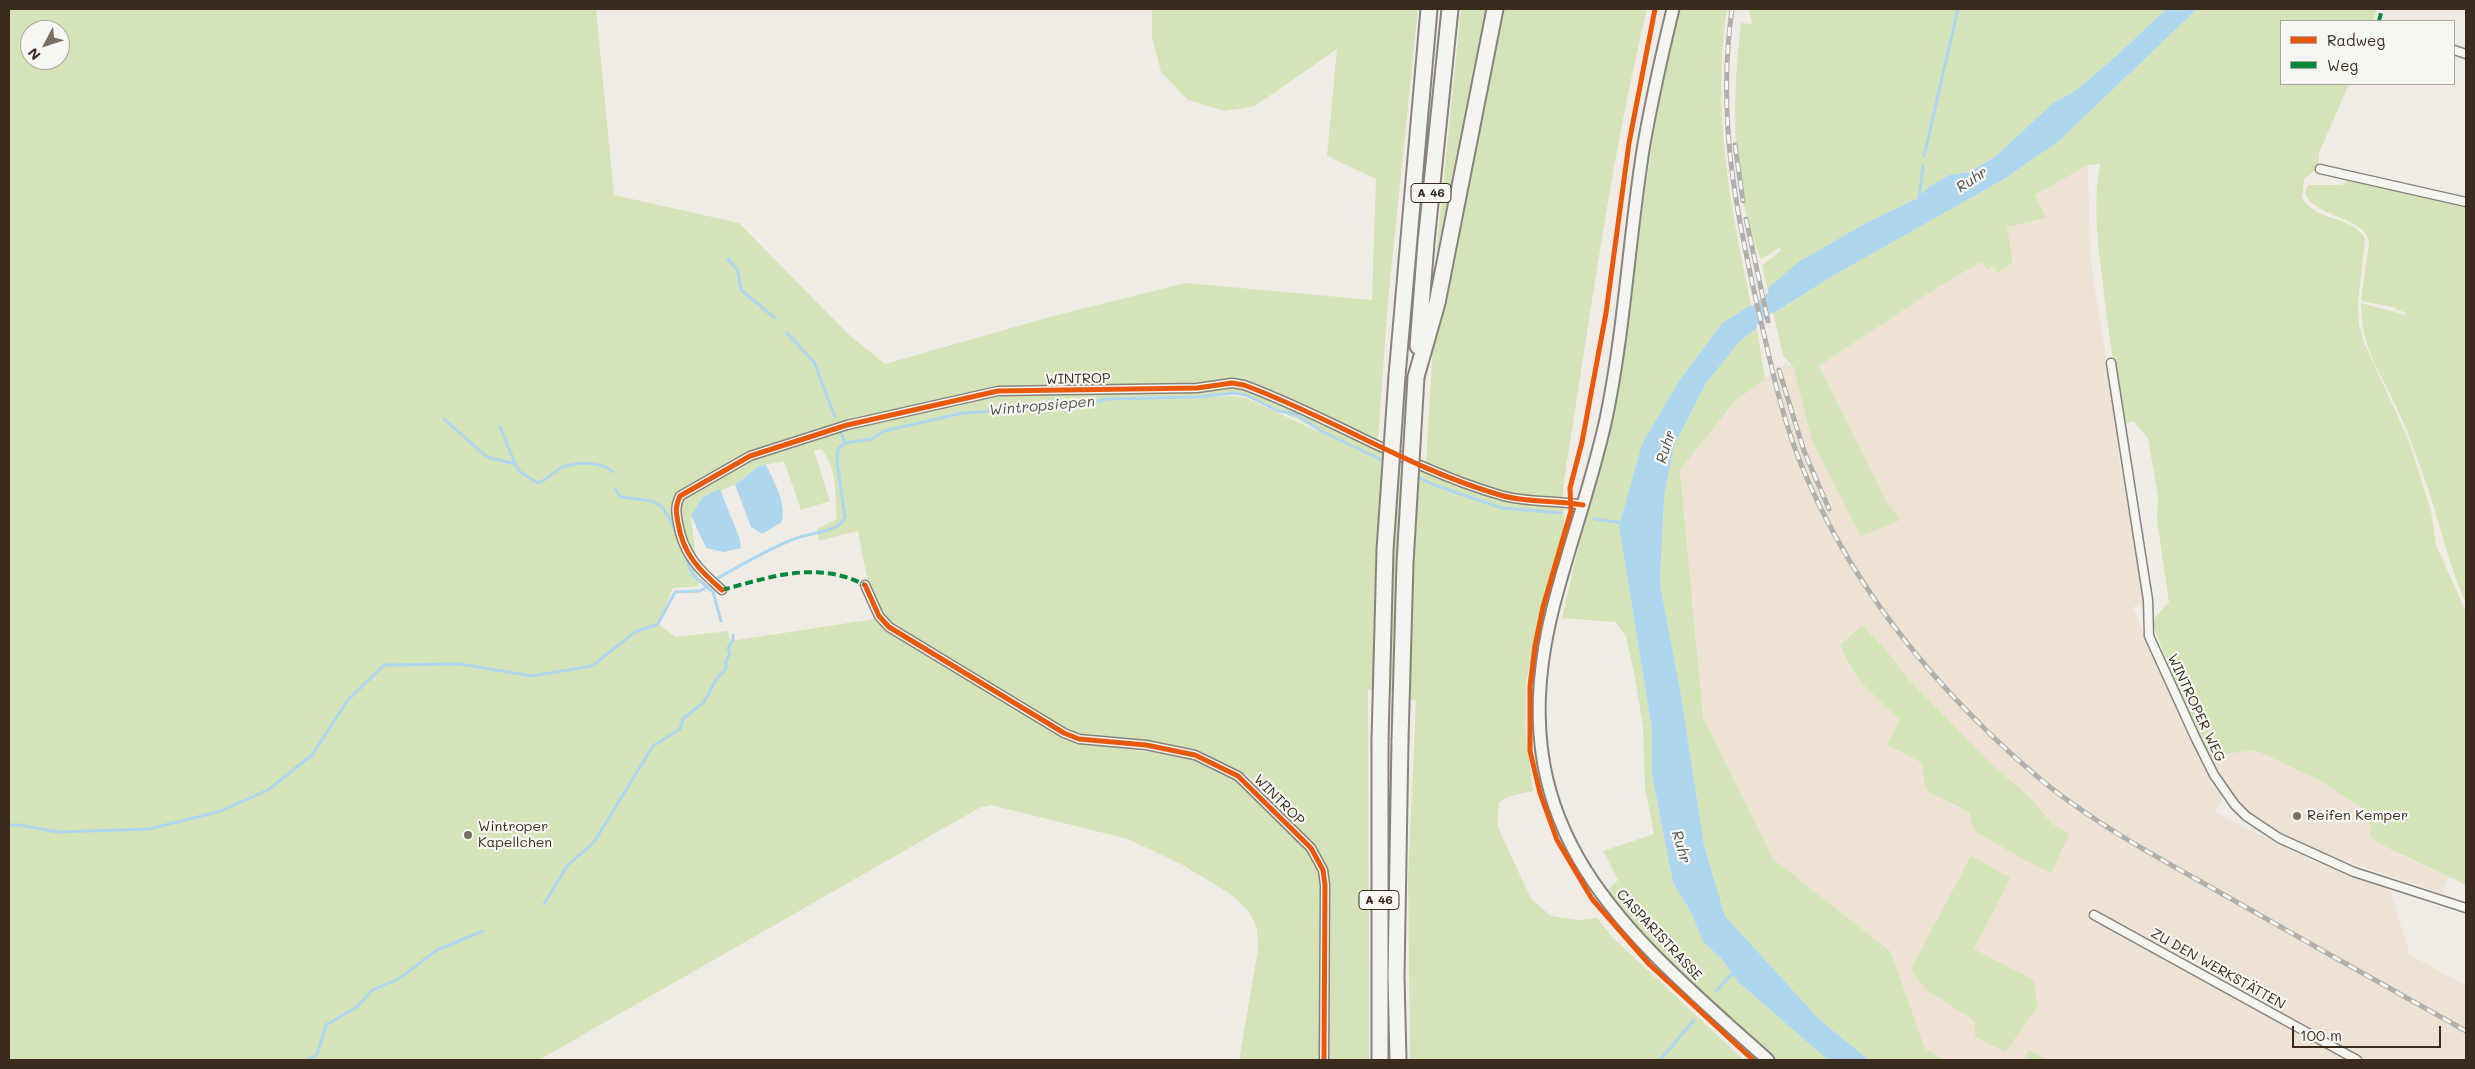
<!DOCTYPE html>
<html>
<head>
<meta charset="utf-8">
<style>
  body { margin:0 }
  #map { position:relative; width:2475px; height:1069px; overflow:hidden; background:#f0ece5; font-family:Mali,sans-serif }
  canvas { display:block }
  .frame { position:absolute; inset:0; border:10px solid #3b2a1e; pointer-events:none }
  .legend { position:absolute; left:2280px; top:20px; width:175px; height:65px; box-sizing:border-box; background:#f6f6f2; border:1px solid #aba49d; margin:0; padding:6px 9px; list-style:none; font-size:15px; color:#3b2a1e }
  .legend li { display:flex; align-items:center; gap:10px; height:25px }
  .legend b { width:25px; border:1px solid #aba49d }
  .north { position:absolute; left:20px; top:20px; width:50px; height:50px; box-sizing:border-box; background:#f6f6f2; border:1px solid #aba49d; border-radius:50%; rotate:230deg; font-size:14px; font-weight:700; line-height:20px; text-align:center; color:#3b2a1e }
  .north::after { content:''; display:block; margin:auto; width:18px; height:22px; background:#7a6e64; clip-path:polygon(50% 0,100% 100%,50% 72%,0 100%) }
  .scale { position:absolute; left:2292px; top:1026px; width:149px; height:22px; box-sizing:border-box; border:2px solid #3b2a1e; border-top:0; padding-left:6px; font-size:15px; line-height:18px; white-space:nowrap; color:#3b2a1e; -webkit-text-stroke:4px #f6f6f2; paint-order:stroke }
</style>
</head>
<body>
<div id="map">
<canvas width="2475" height="1069"></canvas>
<div class="frame"></div>
<ul class="legend">
<li><b style="height:6px;background:#e8590c"></b>Radweg</li>
<li><b style="height:6px;background:#00873e"></b>Weg</li>
</ul>
<div class="north">N</div>
<div class="scale">100 m</div>
</div>
<script>
const ctx = document.querySelector('canvas').getContext('2d');
ctx.lineJoin = 'round';
function paint(path, color) { ctx.fillStyle = color; ctx.fill(path, 'evenodd'); }
function stroke(path, color, width, dash) { ctx.strokeStyle = color; ctx.lineWidth = width; ctx.lineCap = dash ? 'butt' : 'round'; ctx.setLineDash(dash || []); ctx.stroke(path); }
function write(font, color, halo, rows, align = 'center') {
  ctx.font = font + ' Mali,sans-serif'; ctx.lineWidth = 4.5; ctx.setLineDash([]); ctx.textBaseline = 'middle'; ctx.strokeStyle = halo; ctx.fillStyle = color; for (const [text, x, y, turn = 0] of rows) {
    ctx.save(); ctx.translate(x, y); ctx.rotate((+turn || 0) * Math.PI / 180); ctx.textAlign = isNaN(turn) ? turn : align; if (halo) ctx.strokeText(text, 0, 0); ctx.fillText(text, 0, 0); ctx.restore();
  }
}
paint(new Path2D(`
  M2088,165L2090,250L2095,291L2119,433L2118,453L2145,597L2143,603L2133,607L2193,747L2214,787L2223,798L2214,812L2311,860L2389,887L2410,955L2466,986V1060H1943L1925,1050L1891,952L1773,859L1703,717L1680,470L1735,401L1786,363L1794,368L1812,441L1900,521L1887,503L1819,366L1941,285L1983,262L1987,269L1994,265L1998,272L2013,262L2007,227L2045,218L2035,195ZM1840,645L1886,650L1908,679L1991,764L2032,799L2051,823L2069,834L1969,812L1951,804L1925,786L1922,763L1887,745L1900,719L1877,700L1848,665Z
  M2255,750L2319,780L2360,807L2371,826L2400,855L2449,877L2440,893L2323,853L2274,832L2252,815L2235,799L2210,760L2226,754Z`), '#ede2d4');
paint(new Path2D(`
  M9,9H596L614,195L739,223L848,334L885,364L1057,315L1186,283L1372,300L1376,179L1327,156L1337,49L1255,106L1225,111L1188,100L1161,72L1152,37V9H1418L1388,301L1378,441L1426,464L1433,343L1501,9H1647C1609,166 1589,328 1563,487L1564,527L1540,611L1526,684L1525,729L1533,791L1507,797L1499,803L1497,825L1531,899L1551,916L1579,920L1597,918L1612,937L1744,1060H1410L1408,877L1416,701L1385,690H1368L1369,1060H1239L1258,950L1257,928L1250,913L1232,895L1181,864L1128,839L991,805L979,808L539,1060H9ZM30,30H60V60H30ZM1240,392L1478,506L1246,398L1234,396L1191,398ZM821,449C838,468 835,496 837,519L817,529L819,541L858,531C864,563 869,600 892,625L1077,736L1199,752L1250,777L1316,848L1310,855L1239,778L1196,759L1075,741L888,631L875,619L730,641L728,631L676,637L658,624L673,588L699,586L691,515L703,497L735,485L759,466L784,461L801,510L830,501L814,451Z
  M1461,9H1489L1436,256Z
  M1679,9H1727C1711,108 1731,208 1751,305L1722,323L1679,381L1642,445L1619,526L1652,730V775L1673,883L1691,912L1703,942L1721,958L1738,982L1828,1060H1778C1717,1008 1659,953 1606,892L1618,880L1603,851L1654,834L1645,787L1643,727L1635,678L1626,636L1615,622L1562,618C1586,517 1608,416 1626,314C1644,212 1654,109 1679,9Z
  M1749,9H2166L2114,58L2075,91L2053,103L1996,156L1969,172L1949,175L1929,187L1916,199L1864,224L1800,261L1775,313L1831,277L2004,179L2059,141L2197,9H2377L2373,21H2281V84H2349L2319,153L2318,168L2304,179L2302,197C2313,222 2352,215 2365,238L2358,304L2359,324L2363,340L2409,441L2431,511L2436,545L2466,612V885L2380,844L2369,835L2371,826L2360,807L2319,780L2255,750L2226,754L2210,760C2188,714 2169,669 2152,621L2169,602L2157,520L2158,497L2148,438L2133,421L2125,424C2115,375 2107,325 2102,276C2097,239 2093,200 2100,164L2088,165L2035,195L2046,218L2007,227L2013,262L1998,273L1994,266L1987,270L1982,262L1941,285L1819,366L1887,503L1900,520L1861,536L1812,441L1794,368L1783,355L1762,265L1781,251L1780,247L1761,259C1729,185 1732,101 1741,23L1752,24Z
  M2351,178L2466,206V603C2447,562 2439,518 2424,477C2415,453 2407,429 2396,406C2378,368 2361,347 2361,303L2405,315V313L2393,307L2361,301L2369,244C2370,218 2316,218 2305,194L2308,185H2342Z
  M1757,328L1765,379L1735,401L1680,470L1703,717L1773,859L1891,952L1925,1049L1943,1060H1869L1820,1020L1725,916L1704,845L1681,695L1660,584L1664,497L1674,446L1706,383L1739,342Z
  M1862,626L1886,650L1908,679L1991,764L2032,799L2051,823L2069,834L2051,873L2019,857L1974,830L1969,812L1931,793L1925,786L1922,763L1887,745L1900,719C1874,697 1852,677 1840,645Z
  M1971,856L2010,878L1974,949L2033,980L2038,1006L2005,1052L1975,1037V1021L1926,989L1911,969Z
  M2029,1050L2049,1060H2024Z`), '#d4e3b8');
paint(new Path2D(`
  M2166,9H2197L2059,141L2004,179L1831,277L1774,313L1768,288L1800,261L1864,224L1916,199L1929,187L1949,175L1969,172L1996,156L2053,103L2075,91L2114,58Z
  M1751,305L1757,328L1739,342L1706,383L1674,446L1664,497L1660,584L1681,695L1704,845L1725,916L1820,1020L1869,1060H1828L1738,982L1721,958L1703,942L1691,912L1673,883L1652,775V730L1619,526L1642,444L1679,381L1722,323Z
  M766,465C775,484 786,501 782,522L762,534L751,527L735,485L759,466Z
  M720,489L740,540L741,548L724,552L706,548L691,515L703,497Z`), '#aed6ee');
stroke(new Path2D(`
  M1924,156L1958,9
  M1919,200L1923,166
  M728,259L738,271L741,290L775,318
  M787,333L814,362L835,417
  M444,419L487,457L515,464L520,472L538,483C547,480 552,473 561,468C575,461 601,461 613,472
  M500,427L515,463
  M841,433L845,443
  M1414,475L1434,485L1502,508L1561,513
  M615,489L621,497L652,501L662,507L671,521L693,575L713,592L721,621
  M1594,519L1623,523
  M716,579C742,565 769,548 797,538C811,532 839,533 845,517L837,462L838,449L845,443L872,439L884,431L963,413L1083,405L1107,399L1197,397L1234,393L1246,395L1278,411L1295,414L1321,431L1386,462
  M9,825H20L57,832L149,829L218,812L268,790L312,755L348,700L384,665L460,664L532,676L592,666L635,632L658,624L675,592L699,591L708,587
  M544,904L567,866L594,842L653,746L680,729L683,719L704,702L717,678L726,669V661L730,655L728,648L733,640V635
  M1716,991L1734,972
  M307,1060L317,1055L326,1025L357,1007L371,991L400,978L437,950L483,931
  M1660,1060L1694,1020`), '#aed6ee', 3);
stroke(new Path2D(`
  M1736,331L1789,287`), '#aed6ee', 18);
const minor = new Path2D(`
  M2454,50L2466,54
  M2320,169L2466,202
  M2111,363L2148,600L2149,636L2196,739L2214,775L2235,805L2246,816L2279,838L2354,872L2466,908
  M865,585L879,616L889,627L1064,733L1079,739L1146,745L1195,755L1238,776L1311,848L1323,870L1325,885L1324,1060
  M722,590C699,570 683,554 678,523C676,512 675,506 680,496L750,456L847,425L998,391L1197,388L1232,383L1244,385C1331,417 1410,469 1500,495C1526,503 1556,500 1583,505
  M2094,915L2357,1060`);
const secondary = new Path2D(`
  M1673,9C1662,54 1652,99 1644,144C1629,235 1625,328 1606,419C1592,483 1569,545 1553,608C1497,829 1619,927 1768,1060`);
const motorway = new Path2D(`
  M1418,346L1426,242L1450,9
  M1397,376L1429,9
  M1416,377L1437,303L1495,9
  M1380,740V1060
  M1398,1060L1396,976L1400,740`);
stroke(minor, '#88827c', 11);
stroke(secondary, '#88827c', 15);
stroke(motorway, '#88827c', 19);
stroke(minor, '#f4f4f1', 8);
stroke(secondary, '#f4f4f1', 11);
stroke(motorway, '#f4f4f1', 15);
const rail = new Path2D(`
  M1732,9C1717,117 1735,208 1759,313C1771,364 1781,415 1801,464C1843,568 1908,654 1987,731C2013,756 2040,781 2070,802C2120,838 2175,867 2228,897C2307,942 2387,987 2466,1031
  M1735,145L1743,201
  M1746,219L1768,321
  M1779,370L1804,451L1829,509`);
stroke(rail, '#b1afac', 5);
stroke(rail, '#f6f6f2', 3, [9]);
const motorwayBridge = new Path2D(`
  M1380,740L1385,550L1397,376
  M1400,740L1405,563L1416,377`);
stroke(motorwayBridge, '#88827c', 19, []);
stroke(motorwayBridge, '#f4f4f1', 15);
stroke(new Path2D(`
  M2379,21L2382,9
  M722,590C770,577 817,560 865,585`), '#00873e', 4, [8, 4]);
stroke(new Path2D(`
  M1655,9L1629,143L1606,313L1582,442L1570,488L1571,511L1543,607L1535,646L1530,686V751L1540,793L1557,840L1592,899L1649,964L1753,1060
  M865,585L879,616L889,627L1064,733L1079,739L1146,745L1195,755L1238,776L1311,848L1323,870L1325,885L1324,1060
  M722,590C699,570 683,554 678,523C676,512 675,506 680,496L750,456L847,425L998,391L1197,388L1232,383L1244,385C1331,417 1410,469 1500,495C1526,503 1556,500 1583,505`), '#e8590c', 5);
for (const [x, y, r, color] of [
  [2297,816,5,"#7a6e64"],
  [468,835,5,"#7a6e64"]
]) { const dot = new Path2D(); dot.arc(x, y, r, 0, 2 * Math.PI); ctx.fillStyle = color; ctx.fill(dot); stroke(dot, '#f6f6f2', 2); }
for (const [x, y, w] of [
  [1431,193,40],
  [1379,900,40]
]) { const box = new Path2D(); box.roundRect(x - w / 2, y - 9.5, w, 19, 4); ctx.fillStyle = '#f6f6f2'; ctx.fill(box); stroke(box, '#3b2a1e', 1); }
write('bold 12px', '#3b2a1e', null, [
  ["A 46",1431,193],
  ["A 46",1379,900]
]);
write('14px', '#3b2a1e', '#f6f6f2', [
  ["WINTROP",1078,379,-1],
  ["WINTROPER WEG",2196,708,65],
  ["WINTROP",1279,800,45],
  ["CASPARISTRASSE",1659,935,47],
  ["ZU DEN WERKSTÄTTEN",2218,969,29]
]);
write('14px', '#3b2a1e', '#f6f6f2', [
  ["Reifen Kemper",2307,816],
  ["Wintroper",478,827],
  ["Kapellchen",478,843]
], 'left');
write('italic 15px', '#515353', '#f6f6f2', [
  ["Ruhr",1972,180,-33],
  ["Wintropsiepen",1042,406,-5],
  ["Ruhr",1666,447,-73],
  ["Ruhr",1681,847,73]
]);
</script>
</body>
</html>
